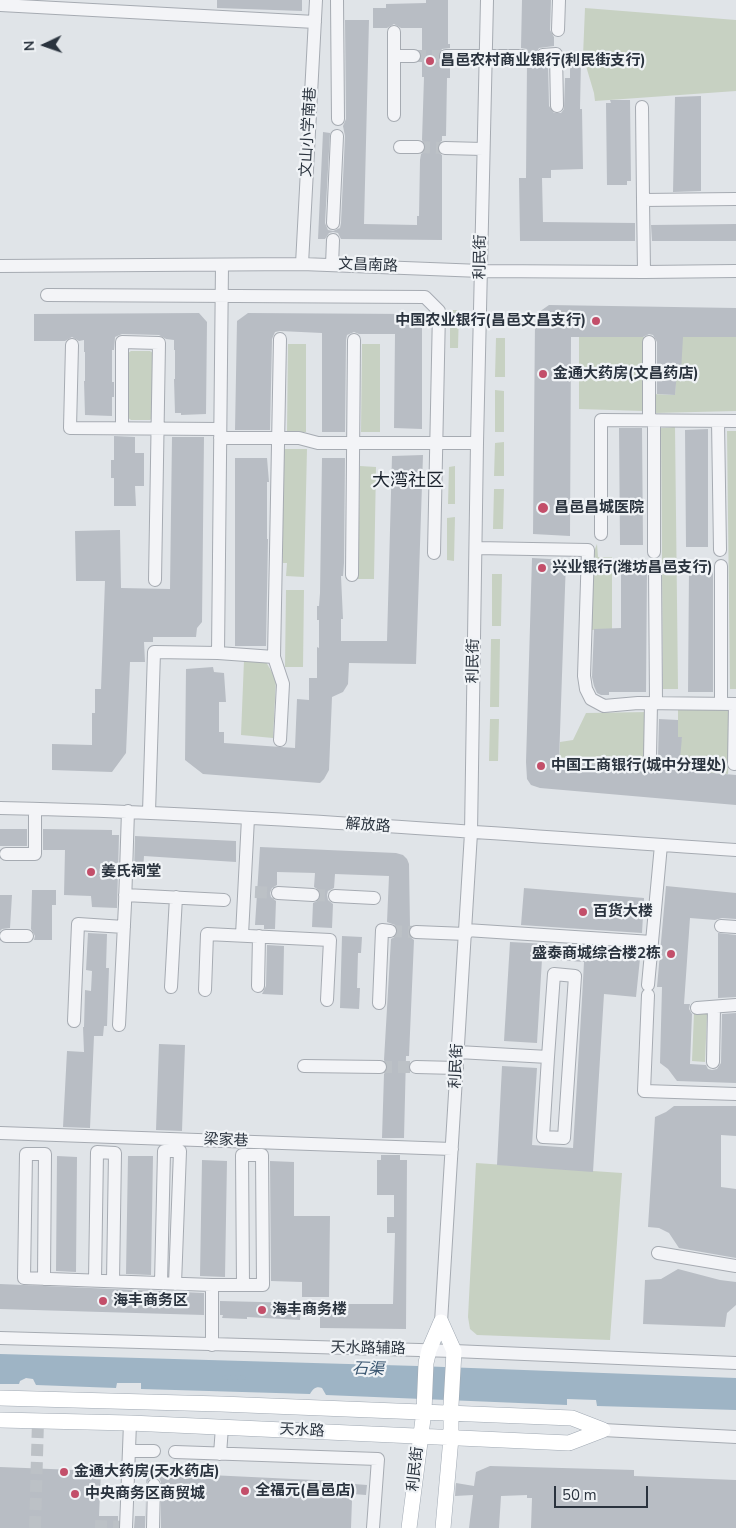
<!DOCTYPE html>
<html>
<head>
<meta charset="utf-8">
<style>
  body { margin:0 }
  #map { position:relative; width:736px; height:1528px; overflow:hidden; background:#e0e4e8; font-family:"Nunito Sans",sans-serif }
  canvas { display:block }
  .north { position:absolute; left:20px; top:20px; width:50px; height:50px; -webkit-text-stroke:4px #f0f3f6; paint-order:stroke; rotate:267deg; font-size:14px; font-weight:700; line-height:20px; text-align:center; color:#2a333e }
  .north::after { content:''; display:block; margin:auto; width:18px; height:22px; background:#2a333e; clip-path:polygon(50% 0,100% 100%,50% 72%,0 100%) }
  .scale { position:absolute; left:554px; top:1486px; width:94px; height:22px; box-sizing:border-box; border:2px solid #2a333e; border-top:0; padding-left:6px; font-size:15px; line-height:18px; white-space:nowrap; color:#2a333e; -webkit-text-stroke:4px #f0f3f6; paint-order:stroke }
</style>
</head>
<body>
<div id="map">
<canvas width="736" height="1528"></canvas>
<div class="north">N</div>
<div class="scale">50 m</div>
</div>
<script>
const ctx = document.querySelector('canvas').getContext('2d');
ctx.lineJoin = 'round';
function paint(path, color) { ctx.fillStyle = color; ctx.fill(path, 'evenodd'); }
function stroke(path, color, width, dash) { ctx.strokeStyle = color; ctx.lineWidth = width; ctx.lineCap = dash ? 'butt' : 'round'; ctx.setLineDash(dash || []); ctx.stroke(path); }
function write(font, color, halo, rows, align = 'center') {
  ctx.font = font + ' "Nunito Sans","Noto Sans SC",sans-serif'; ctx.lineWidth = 4.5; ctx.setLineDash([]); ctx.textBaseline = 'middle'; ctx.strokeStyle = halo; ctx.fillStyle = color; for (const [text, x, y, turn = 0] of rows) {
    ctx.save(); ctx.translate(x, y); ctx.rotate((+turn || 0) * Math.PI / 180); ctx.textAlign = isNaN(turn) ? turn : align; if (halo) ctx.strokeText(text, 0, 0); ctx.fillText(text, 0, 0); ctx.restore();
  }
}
paint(new Path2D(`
  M585,8L736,20V91L595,101L594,93L583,56Z
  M450,310H459L458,348H450Z
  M679,336L736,337V411L654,413L652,394L675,395L676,375L681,372Z
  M579,337H645L643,411L579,409Z
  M496,338H505V377H495Z
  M288,344H306V432H287Z
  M362,344H380V432H361Z
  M131,351H150L153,353V418L150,420H131L127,417L128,353Z
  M495,390L504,391V432H495Z
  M675,427L678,689H663L661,428Z
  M727,431H736V689H730Z
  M504,442V476H494L495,443Z
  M281,449H307L304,577L286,576L287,563H283Z
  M360,466L376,467L374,579H358Z
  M455,466V504H448L449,467Z
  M494,489H504L503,529H493Z
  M455,517L454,561L447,560V518Z
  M597,544L598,557H612V629L592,630V556Z
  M492,574H502L501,626H492Z
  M286,590H304L303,667H285Z
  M491,639H500L499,707H490Z
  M244,660L266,662L276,679L273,738L241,735Z
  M678,709H731L728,774L675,770L680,767V758H676L682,737H678Z
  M648,712L647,768L559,761L560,742L573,740L586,713Z
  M490,719H499L498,761H489Z
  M694,1013L707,1014L705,1062L692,1061Z
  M476,1163L622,1173L610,1340L477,1335L470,1329L468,1317Z`), '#c7d1c2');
paint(new Path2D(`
  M0,1354L418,1366L736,1378V1410L597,1406L596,1400L567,1399V1405L326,1395L322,1388C316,1386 313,1389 310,1394L141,1389V1383H117L116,1388L36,1385L33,1379L26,1378L20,1381L19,1384H0Z`), '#9eb4c5');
stroke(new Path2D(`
  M224,1377L244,1378`), '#9eb4c5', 4);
paint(new Path2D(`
  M217,0H302V11L217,8Z
  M426,0H448V44H450V48L442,49L438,56L442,63L450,64V78H447L446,136H442V141L438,143L437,147L438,152L442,155V240L341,239L338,233L333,232L329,233L325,239H318L323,132L330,133L325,223L328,230L333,231L340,228L341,223L345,136L343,126L346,119L345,20H369L364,224L417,225V216H419L420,160L421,154L425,151L426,147L422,140L424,77H422V28H401L394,24L387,28H373V8H386V4L426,3Z
  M522,0H551L550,30L554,37V46L539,48L535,55L539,62L548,63L549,106L554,113H561L564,109L565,78H570V59H581L580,109H582L583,169L551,170V178H542L543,222L635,223V241H520L519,178H526L527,63L530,56L527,49L521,48Z
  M701,96V191L673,192L675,97Z
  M610,100H630L631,181H627V185H607L606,103H611Z
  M736,224V241H652L651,225Z
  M549,305L736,308V337H683L681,372H677L675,395L657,394V342L653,335L649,334L643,337H571L570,536L533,534L535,322L539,312Z
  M199,313L207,322L206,414L181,415V413H175L174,379H175V350H174V340L166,339L159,335L122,334L115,337L114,350H112V382H114V397H112V416L85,415L84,381H85V352H84V340L79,341L72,337L65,341H34V314Z
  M248,313L409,314L422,322V429L394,428L395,334H359L354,332L347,335L346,340L345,432H322V333L280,331L275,332L272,339L270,430H235L237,321Z
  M619,428H642L643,545H620Z
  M708,429V547H686L685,430Z
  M114,436L135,437V453H144V486H135L136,506H114V478H111V460H114Z
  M172,437H204L202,622L197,628L196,637H153V642H144L145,662H130L126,753L112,772L52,770V744L92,745V713H95V689H101L105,581H76L75,531L120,530L121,588L170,589Z
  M423,455L416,664L349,663L348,684L343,692L332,697L329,770L324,779L320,783L203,774L185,760L186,669L213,667L214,672L224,673L226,702H219V732H224V743L295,748L297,699L309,700V678H317V647L319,648V620H317V606H319L320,593L322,458H345L344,563L343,576H341L343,619H341V641H387L392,456Z
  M235,458H267L269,482H267V539H268L266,646H235Z
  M532,558L566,560L559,761L652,768V765L657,762L658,757L659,719L678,720V737H682L679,770L736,775V805L540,788L531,785L527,779L526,762Z
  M621,569H647L646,692H609V695H601L597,693L594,686L592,677L594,629L621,628Z
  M689,569H713V692H688Z
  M0,829H27V846H0Z
  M43,829L112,830V835H119L117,908L92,907L91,896L64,895L65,850H43Z
  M135,836L236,841V862L144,856L143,872H134Z
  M260,847L396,853L403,855L407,859L409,864L410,926L408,932L409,936L414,940L409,1056H406L404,1138H382L384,1074L388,1068L384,1060L391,939L396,936L398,932L395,925L387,922L389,876L335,874L334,888L328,891L327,895L328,900L333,904L332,928L312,927L313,903L319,900L321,896L320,891L314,887L315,873L277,872V885L272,888L270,893L271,897L276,901L275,929H264V925H255Z
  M666,886L736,893V919L722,918L715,920L690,918L684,1004H690L689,1009L692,1014L690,1064L706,1065L708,1069L712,1070L717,1069L721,1063L722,1014L736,1013V1083L677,1081L668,1069L660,1063L662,987H657Z
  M524,888L644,898L642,933L521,925Z
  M32,890H56V905H52V940H34L35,936L31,929Z
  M0,895H12L10,928L2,929L0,931Z
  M88,933L107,934L106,968H109L107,1026H104L103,1036H94L90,1128L63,1127L67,1051L84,1052L83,1027H84L85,990L91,991L92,971L86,970Z
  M718,933L736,935V997L718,998Z
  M342,936L362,937L361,953H358L357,988H360L359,1009L340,1008Z
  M510,942L641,949L636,997L604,994L593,1172L497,1165L502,1066L537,1068L532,1145L573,1148L582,999L584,962L542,959L537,1043L504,1041Z
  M267,945L284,946L283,995L262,994L266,986Z
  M159,1044L185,1045L182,1131L156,1130Z
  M674,1106H736V1136L721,1135V1187L736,1189V1258L679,1248L669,1233L659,1228L648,1227L655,1117L666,1112Z
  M381,1155H400V1160H407L406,1329L320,1328V1304H393L395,1233H387V1217H394V1195H377V1160H381Z
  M57,1156L77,1157L76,1272L56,1271Z
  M128,1156H153L151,1275L126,1274Z
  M202,1160L227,1161L225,1277L200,1276Z
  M270,1161L294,1162V1216H330L329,1297H302V1282L271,1281Z
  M678,1269L720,1280L736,1282V1305L727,1313L725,1327L643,1324L645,1280L661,1279Z
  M0,1284L204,1293V1315L0,1309Z
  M220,1301L301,1303L300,1320L247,1317V1319L222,1318L223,1315H220Z
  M490,1466L634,1470V1476L736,1480V1528H531L532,1498H527V1495L501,1496L499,1528H469L473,1495L455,1496L456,1483L474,1486L476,1472Z
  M0,1467L101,1471L99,1516H118V1528H0Z
  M147,1472L335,1481L352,1500L351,1528H161V1482L159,1478L154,1477L150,1478L146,1484Z
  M354,1484L367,1485L366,1495L353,1494Z
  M146,1493L145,1528H134L135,1516H145Z`), '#b8bdc4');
stroke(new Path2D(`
  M414,56H446
  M522,56L543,55
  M418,147L445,148
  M255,892L278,893
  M313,895L335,896
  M390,931L416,932
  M380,1067H416
  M95,1526L126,1527
  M35,1528L38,1421`), '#bcc1c6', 12, [12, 6]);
const minor = new Path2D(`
  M337,0L338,119
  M0,5L315,22
  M558,30L559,0
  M543,55L556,54L557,106
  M394,56H414
  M446,56H522
  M642,107L643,200
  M394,115V32
  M400,147H418
  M445,148L483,149
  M333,223L337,136
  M302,264L316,0
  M332,265L333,240
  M0,266L302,264L481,271L644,272L736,271
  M644,272L643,200L736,199
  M47,295L425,297L439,311L434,553
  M649,342V420
  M72,345L70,428L220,429
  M718,421L720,550
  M122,427V342L159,343L155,580
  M220,438H299L318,443H477
  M601,534V420L736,421
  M476,548L588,550L584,676L586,689L591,699L604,706L638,703L736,704
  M654,552V420
  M655,565L656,703
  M721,566V704
  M352,575L354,340
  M218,653L222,265
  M274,657L280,339
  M650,757L651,703
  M734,764L735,704
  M0,808C246,813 491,834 736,850
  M149,812L154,652L218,653L274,657L283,684L280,740
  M6,854H35V809
  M278,893L313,895
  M125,895L224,900
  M335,896L374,898
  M721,926L736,927
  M466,930L652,942
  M416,932L466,934
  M242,935L248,818
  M6,936H27
  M648,985L661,845
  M258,986L259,936
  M171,987L176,897
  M205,990L207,934L330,940L327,1000
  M648,995L644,1091L736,1094
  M379,1003L382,930L390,931
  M697,1008L736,1005
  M74,1021L78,924L124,927
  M119,1025L125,904L128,811
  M458,1052L548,1057L543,1137L564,1138L575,976L554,974L548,1057
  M713,1062L714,1007
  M304,1066L380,1067
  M416,1067L457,1068
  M0,1133L452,1149
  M658,1253L736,1266
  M44,1279L45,1154H26L24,1278C87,1280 150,1283 212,1285V1345
  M95,1280L97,1152L115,1153L113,1281
  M161,1283L164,1151H180L175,1284
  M212,1285H263L262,1155H242L243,1285
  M441,1322L471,833L477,443L487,0
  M0,1338L454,1351L736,1363
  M603,1430L736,1437
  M129,1451H154
  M175,1452L378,1459L373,1528
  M220,1454L222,1427
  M126,1528L130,1423
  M153,1528L154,1485`);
const major = new Path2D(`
  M0,1398L221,1404L572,1418L603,1430
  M0,1420L130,1423L569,1443L603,1430
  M409,1528L424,1411L426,1363L429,1350L441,1322L454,1351L451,1405V1438L443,1528`);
stroke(minor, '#a6abb2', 14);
stroke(major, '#a0a9b3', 16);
stroke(minor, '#f3f4f7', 12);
stroke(major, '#fff', 15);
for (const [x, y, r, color] of [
  [430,61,5,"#c34f6a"],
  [596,321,5,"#c34f6a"],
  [543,374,5,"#c34f6a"],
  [543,508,6,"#c34f6a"],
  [542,568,5,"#c34f6a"],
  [541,766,5,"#c34f6a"],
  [91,872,5,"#c34f6a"],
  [583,912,5,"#c34f6a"],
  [671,954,5,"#c34f6a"],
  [103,1301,5,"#c34f6a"],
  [262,1310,5,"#c34f6a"],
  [64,1472,5,"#c34f6a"],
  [245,1491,5,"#c34f6a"],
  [75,1494,5,"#c34f6a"]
]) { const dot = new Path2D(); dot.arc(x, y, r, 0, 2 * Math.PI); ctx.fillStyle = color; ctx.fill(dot); stroke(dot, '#f0f3f6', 2); }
write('bold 15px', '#2a333e', '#f0f3f6', [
  ["昌邑农村商业银行(利民街支行)",440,61],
  ["中国农业银行(昌邑文昌支行)",586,321,"right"],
  ["金通大药房(文昌药店)",553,374],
  ["昌邑昌城医院",554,508],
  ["兴业银行(潍坊昌邑支行)",552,568],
  ["中国工商银行(城中分理处)",551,766],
  ["姜氏祠堂",101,872],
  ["百货大楼",593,912],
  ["盛泰商城综合楼2栋",661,954,"right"],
  ["海丰商务区",113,1301],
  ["海丰商务楼",272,1310],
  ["金通大药房(天水药店)",74,1472],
  ["全福元(昌邑店)",255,1491],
  ["中央商务区商贸城",85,1494]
], 'left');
write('15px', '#2a333e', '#f0f3f6', [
  ["文山小学南巷",309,132,-87],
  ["利民街",481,257,-89],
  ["文昌南路",368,266,2],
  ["利民街",474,661,-89],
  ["解放路",368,826,4],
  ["利民街",457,1066,-87],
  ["梁家巷",226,1141,2],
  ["天水路辅路",368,1349,1],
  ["天水路",302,1431,3],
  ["利民街",416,1469,-84]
]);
write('italic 16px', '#37546f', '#f0f3f6', [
  ["石渠",368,1370,2]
]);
write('18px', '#1c242f', '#f0f3f6', [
  ["大湾社区",408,482]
]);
</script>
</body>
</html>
